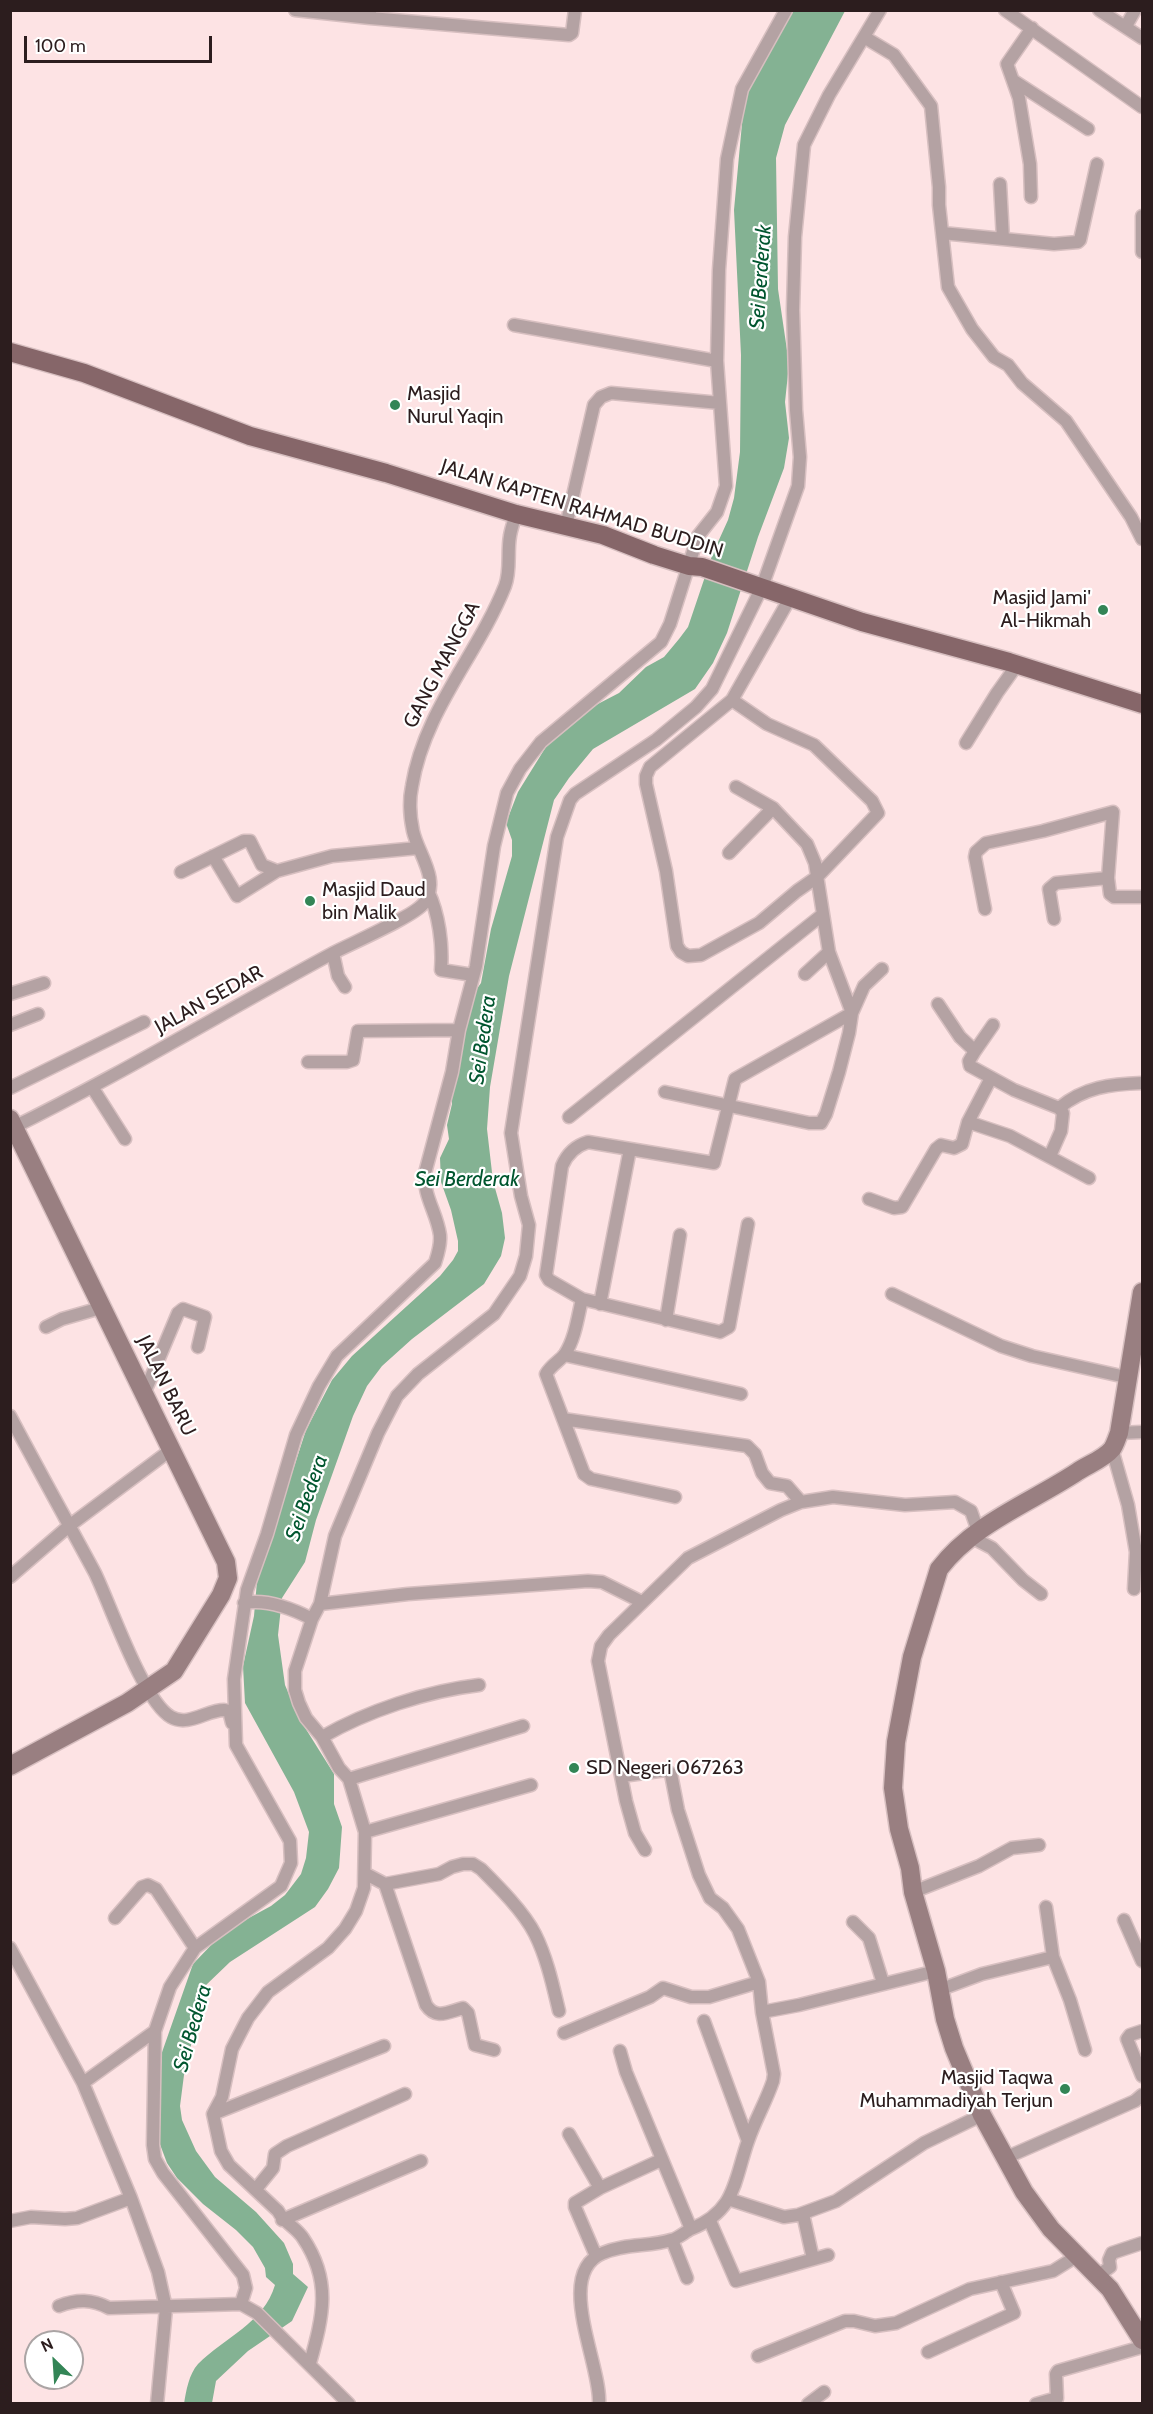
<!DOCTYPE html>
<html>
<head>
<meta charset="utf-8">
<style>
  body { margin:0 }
  #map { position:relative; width:1153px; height:2414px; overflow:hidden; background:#fde3e4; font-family:Cabin,sans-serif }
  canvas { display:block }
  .frame { position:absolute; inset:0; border:12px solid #2c1d1e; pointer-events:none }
  .north { position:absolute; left:24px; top:2330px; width:60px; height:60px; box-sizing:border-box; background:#fff; border:2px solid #aba5a5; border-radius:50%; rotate:335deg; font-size:16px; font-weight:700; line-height:24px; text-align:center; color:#2c1d1e }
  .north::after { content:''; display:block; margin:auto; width:21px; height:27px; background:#338556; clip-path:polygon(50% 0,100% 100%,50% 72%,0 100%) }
  .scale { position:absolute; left:24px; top:36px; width:188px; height:27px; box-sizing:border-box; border:3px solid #2c1d1e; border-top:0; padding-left:8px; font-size:18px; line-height:21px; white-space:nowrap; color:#2c1d1e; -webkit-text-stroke:4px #fff; paint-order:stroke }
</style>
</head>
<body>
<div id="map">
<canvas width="1153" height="2414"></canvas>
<div class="frame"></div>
<div class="north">N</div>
<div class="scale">100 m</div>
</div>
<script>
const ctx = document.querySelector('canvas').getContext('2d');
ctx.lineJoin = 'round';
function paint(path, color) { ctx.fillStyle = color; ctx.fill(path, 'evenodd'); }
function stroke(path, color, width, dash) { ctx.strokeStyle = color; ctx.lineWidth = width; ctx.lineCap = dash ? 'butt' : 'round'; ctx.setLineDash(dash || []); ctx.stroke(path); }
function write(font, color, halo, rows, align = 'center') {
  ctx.font = font + ' Cabin,sans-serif'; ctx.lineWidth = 4.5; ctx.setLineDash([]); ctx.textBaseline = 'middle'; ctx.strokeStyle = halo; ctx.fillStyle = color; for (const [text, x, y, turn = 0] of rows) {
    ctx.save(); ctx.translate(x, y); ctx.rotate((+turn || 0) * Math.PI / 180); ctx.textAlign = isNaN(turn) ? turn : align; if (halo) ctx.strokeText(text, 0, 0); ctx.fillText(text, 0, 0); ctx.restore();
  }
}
paint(new Path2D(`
  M793,11H845L785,125L776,158L778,289L789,364L785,402L789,438L784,468L758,537L727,633L713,663L695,689L593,749L569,778L554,800L509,976L490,1087L487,1129L493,1181L502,1213L505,1238L501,1256L484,1284L412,1339L382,1366L367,1386L353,1416L316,1520L305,1562L282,1598L278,1635L285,1685L299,1718L334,1774V1804L342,1827L339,1868L328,1889L315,1907L230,1962L205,1986L184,2075L180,2106L182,2120L196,2151L215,2177L256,2212L284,2243L293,2264V2274L308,2287L292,2321L248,2351L216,2381L212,2403L184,2404C186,2391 189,2374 198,2364C224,2338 264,2323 275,2285L266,2277L265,2268L253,2247L236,2230L203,2204L177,2178L167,2163L158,2139L160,2058L193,1964L217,1939L247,1919L271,1906L285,1895L301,1874L306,1858L309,1832L294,1792L245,1703L243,1666L254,1616L257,1581L306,1430L332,1380L352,1356L440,1276L453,1260L458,1251V1241L451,1210L441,1182L440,1158L449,1139L447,1125L452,1104V1089L469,1000L481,983L491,929L512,856V840L506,823L518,792L557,729L569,719L619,693L646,667L664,657L679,639L688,627L713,553L728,520L734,498L740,452L741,355L734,210L744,102L746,93L754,81L764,60Z`), '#84b293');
const street = new Path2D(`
  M295,10L370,18
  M370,10V18L569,35L572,33L575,10
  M1005,10L1142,107
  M1099,10L1142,38
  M1126,26L1135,10
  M864,37L894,55L931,106L939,187V205L948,287L972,329L994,357L1008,365L1022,383L1066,421L1131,517L1142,539
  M1014,81L1088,129
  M1000,184L1003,239
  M1031,197L1030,164L1019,98L1007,64L1032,28
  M942,233L1054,244L1078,242L1080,240L1097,164
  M1142,252V216
  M514,325L717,361
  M566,526L594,405L601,397L611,393L720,403
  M732,700L767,724L814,745L872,801L878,813L817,877L797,891L759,923L701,955L688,956L681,952L677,946L666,871L646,784V776L650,767L732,700L790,598
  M966,743L997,693L1017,665
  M736,787L773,808L807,844L815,863L829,952L852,1013
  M729,853L773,808
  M213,856L237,896L277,871
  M181,872L244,841H250L262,865L277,871L332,856L418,848
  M428,891C439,914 443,945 441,970L473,975
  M985,909L975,857L976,852L986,843L1043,831L1113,812L1108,878L1110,894L1114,897H1142
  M1054,919L1049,889L1056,883L1108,878
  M333,953L338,976L345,987
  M805,974L829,952
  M10,994L44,983
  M938,1004L960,1037L975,1051L969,1061L970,1066L1014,1090L1059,1108C1084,1087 1111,1084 1142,1083
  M10,1025L38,1014
  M975,1051L993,1025
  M308,1062H347L353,1060L358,1031L459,1030
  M92,1087L125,1139
  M10,1088L144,1022
  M665,1092L809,1123H821L826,1114L839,1072L849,1033L852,1013L864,986L882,969
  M569,1117L822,915
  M968,1122L1010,1136L1089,1178
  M10,1129C120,1075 225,1011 333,953C350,944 415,916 424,903C441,880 418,854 413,831C410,817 409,800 412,786C424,711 478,654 505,586C511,571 507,552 510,536C511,529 514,521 516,514
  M1050,1156L1061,1131L1063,1113L1059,1108
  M869,1199L894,1208L902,1207L936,1149L941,1145L954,1148L962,1144L968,1122L991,1078
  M748,1224L729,1327L720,1332L582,1299L549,1280L546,1275L562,1166C567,1154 575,1146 588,1142L714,1163L735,1079L852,1013
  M892,1294L1001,1346L1032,1356L1130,1378
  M582,1299C578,1316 575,1339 565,1354C560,1361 552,1364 546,1374L584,1474L591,1479L675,1497
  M600,1304L630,1149
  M666,1320L680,1235
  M46,1327L62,1319L104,1307
  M564,1355L741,1394
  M144,1394L178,1313L183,1309L205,1317L198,1347
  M10,1416C38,1469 67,1521 95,1573C111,1606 143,1701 171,1717C188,1727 207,1710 224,1710L229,1711L232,1723
  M563,1419L747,1446L755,1454L762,1473L770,1483L787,1486L801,1502
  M1119,1433L1142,1432
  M1112,1449L1128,1505L1136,1552L1134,1589
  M971,1537L992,1548L1023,1580L1041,1594
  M10,1577L69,1526L172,1449
  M244,1603C267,1599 291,1608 312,1619
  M320,1604L408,1594L588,1581L602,1582L642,1602
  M322,1737C367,1711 427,1691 479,1685
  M349,1779L523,1726
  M365,1832L531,1785
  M645,1850L635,1833L626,1801L598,1661L601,1646L609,1635L688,1558L781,1510L801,1502L833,1497L905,1505L955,1502L971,1511L978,1531
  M366,1874L385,1884L426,2005C436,2020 448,2012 463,2008L468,2013L475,2045L494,2050
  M385,1884L439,1874L452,1867L463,1864H473L481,1869C498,1886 524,1912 535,1934C547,1958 553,1986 559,2011
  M913,1892L979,1866L1012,1848L1039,1845
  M1046,1907L1053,1957
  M115,1918L142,1887L148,1885L156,1889L195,1948
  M1124,1920L1142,1961
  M853,1922L869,1938L883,1983
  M10,1948L83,2083L131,2198
  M939,1990L982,1974L1053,1957L1070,2000L1085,2050
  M762,2012L799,2005L936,1971
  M704,2021L748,2141
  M1142,2031L1130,2035L1127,2039L1142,2076
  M564,2033L650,1997L663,1988L691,1997H709L759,1982
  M620,2051L626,2072L691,2229C736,2211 734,2181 748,2141C755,2120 766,2102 773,2081L774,2074L762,2012L759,1982L738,1929L723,1908L710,1898L699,1875L678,1810L671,1774L666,1770L622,1776
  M83,2083L155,2031
  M213,2114L384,2046
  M569,2134L600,2188
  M1005,2158L1135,2101L1142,2095
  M256,2189L273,2168L275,2154L287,2146L405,2094
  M728,2199L784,2217L798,2215L836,2201L924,2143L982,2115
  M803,2214L813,2259
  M282,2220L421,2161
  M10,2221L31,2217L65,2219L77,2218L131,2198L158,2272L166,2308L157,2404
  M710,2221L736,2281L828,2255
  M672,2240L687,2278
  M596,2256L575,2207V2203L600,2188L661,2160
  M1099,2275L1110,2267L1109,2260L1112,2253L1142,2243
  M241,2304L246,2288L243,2275L163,2173L155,2159L153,2145L155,2031L170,1987L195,1948L281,1886L291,1863L290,1841L236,1745L234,1679L247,1590L267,1534L296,1435L319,1386L337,1356L435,1263C438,1254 441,1244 440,1235C437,1213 423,1196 425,1173L452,1072L459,1030L476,966L494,846L507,793L520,769L541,742L661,642L670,624L698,536L717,512L726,486L717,361L719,270L727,159L742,89L786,10
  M59,2306C77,2299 92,2299 109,2308L241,2304L257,2313L349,2404
  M928,2352L1014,2313L1001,2282
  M758,2356L845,2321H854L875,2326L896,2323L970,2289L1053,2271L1077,2256
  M310,2363C323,2316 332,2281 303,2238C296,2227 284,2223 278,2211L229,2165L221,2151L213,2114L222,2097L232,2049L248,2018L268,1992L328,1948L345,1929L356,1911L364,1888L365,1832L349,1779L339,1768L322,1737L306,1718L299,1703L295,1690V1671L312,1619L320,1604L335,1536L378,1433L397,1396L418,1374L494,1314L520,1276L526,1256L529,1225L521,1196L511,1133L557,837L570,800L575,794L656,740L696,707L712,689L762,587L798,486L800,457L796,410L793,310L795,237L804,145L829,95L880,10
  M599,2404C602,2366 553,2273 603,2253C626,2243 649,2247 671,2240C677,2239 685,2232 691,2229
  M808,2404L824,2392
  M1036,2404L1057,2398L1056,2374L1058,2371L1142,2347`);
const secondary = new Path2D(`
  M10,1119L226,1562L228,1578L221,1595L174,1671L127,1703L10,1766
  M1142,1292L1119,1433C1117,1438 1115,1445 1112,1449C1104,1459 1087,1465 1077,1472C1030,1503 974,1523 939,1569L912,1657L896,1742L893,1788L899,1829L910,1868L913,1892L936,1971L945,2019L954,2048L982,2115L1024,2192L1051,2229L1110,2289L1142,2340`);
const primary = new Path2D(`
  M10,352L84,373L250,436L386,473L516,514L603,535L654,555L689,566L702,567L862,622L1009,662L1142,704`);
stroke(street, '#d7bfc0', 15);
stroke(secondary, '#d7bfc0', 21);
stroke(primary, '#d7bfc0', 21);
stroke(street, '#b4a2a3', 12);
stroke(secondary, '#997f81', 18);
stroke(primary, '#866669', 18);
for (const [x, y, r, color] of [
  [395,405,6,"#338556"],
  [1103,610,6,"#338556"],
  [310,901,6,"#338556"],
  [574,1768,6,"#338556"],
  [1065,2089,6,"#338556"]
]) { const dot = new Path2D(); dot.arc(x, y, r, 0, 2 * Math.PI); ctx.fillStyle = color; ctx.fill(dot); stroke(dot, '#fff', 2); }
write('20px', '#2c1d1e', '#fff', [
  ["Masjid",407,394],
  ["Nurul Yaqin",407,417],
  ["Masjid Jami'",1091,598,"right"],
  ["Al-Hikmah",1091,621,"right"],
  ["Masjid Daud",322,890],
  ["bin Malik",322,913],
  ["SD Negeri 067263",586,1768],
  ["Masjid Taqwa",1053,2078,"right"],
  ["Muhammadiyah Terjun",1053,2101,"right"]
], 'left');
write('20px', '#2c1d1e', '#fff', [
  ["JALAN KAPTEN RAHMAD BUDDIN",582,509,17],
  ["GANG MANGGA",442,665,-62],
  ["JALAN SEDAR",209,1000,-29],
  ["JALAN BARU",166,1386,64]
]);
write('italic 21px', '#01562f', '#fff', [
  ["Sei Berderak",761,277,-86],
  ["Sei Bedera",483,1040,-82],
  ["Sei Berderak",467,1180],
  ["Sei Bedera",307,1498,-71],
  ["Sei Bedera",193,2028,-74]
]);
</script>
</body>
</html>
